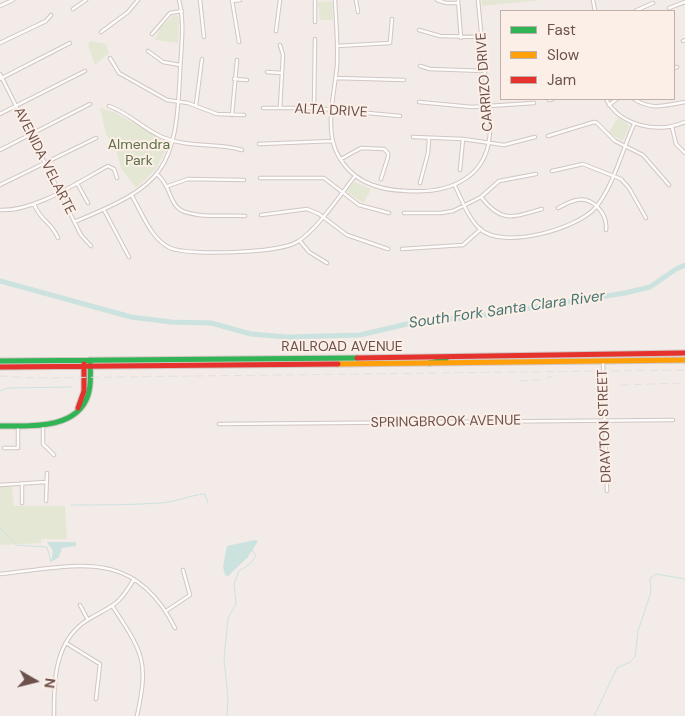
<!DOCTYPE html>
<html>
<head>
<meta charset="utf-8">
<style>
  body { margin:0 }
  #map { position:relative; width:685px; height:716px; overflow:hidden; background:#f3ebe7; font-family:"DM Sans",sans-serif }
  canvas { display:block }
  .legend { position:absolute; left:500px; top:10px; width:175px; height:90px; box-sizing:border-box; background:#fcefe7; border:1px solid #c2afa9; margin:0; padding:6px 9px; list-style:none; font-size:15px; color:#6c504c }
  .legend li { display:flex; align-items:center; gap:10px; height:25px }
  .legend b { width:25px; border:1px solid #c2afa9 }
  .north { position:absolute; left:10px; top:656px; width:50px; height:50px; -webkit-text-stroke:4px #fcefe7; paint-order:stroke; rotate:98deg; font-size:14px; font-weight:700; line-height:20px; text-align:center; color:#6c504c }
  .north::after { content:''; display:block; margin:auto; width:18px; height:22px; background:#6c504c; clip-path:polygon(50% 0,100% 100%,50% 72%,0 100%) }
</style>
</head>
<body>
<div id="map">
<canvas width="685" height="716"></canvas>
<ul class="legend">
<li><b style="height:6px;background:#30b455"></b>Fast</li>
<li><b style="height:6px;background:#ff9f0a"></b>Slow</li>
<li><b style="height:6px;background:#e5322d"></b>Jam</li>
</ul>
<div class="north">N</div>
</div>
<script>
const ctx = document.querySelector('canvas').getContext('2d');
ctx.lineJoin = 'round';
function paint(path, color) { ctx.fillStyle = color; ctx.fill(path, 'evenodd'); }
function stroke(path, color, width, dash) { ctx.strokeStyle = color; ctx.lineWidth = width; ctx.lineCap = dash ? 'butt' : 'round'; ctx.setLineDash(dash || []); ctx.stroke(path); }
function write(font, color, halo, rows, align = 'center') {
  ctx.font = font + ' "DM Sans",sans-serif'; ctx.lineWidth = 4; ctx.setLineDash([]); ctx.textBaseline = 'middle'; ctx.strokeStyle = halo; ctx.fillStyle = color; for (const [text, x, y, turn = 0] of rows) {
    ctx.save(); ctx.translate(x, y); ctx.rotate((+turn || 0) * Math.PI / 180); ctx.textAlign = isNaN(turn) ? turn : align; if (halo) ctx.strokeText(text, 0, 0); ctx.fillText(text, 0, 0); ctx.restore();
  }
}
paint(new Path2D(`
  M482,0H541L482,6Z
  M332,1L333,20H320L318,2Z
  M174,15L178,16L179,19L178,43L155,40L160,28Z
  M90,41L106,44L109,53L95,65L88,45Z
  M100,108L114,112L169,144L155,170L136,188L121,168L116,150L106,134Z
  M618,117L629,126L624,139L621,140L609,132Z
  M355,182L371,189L364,203L348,193V189Z
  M12,486L14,506H65L67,539H41V543L0,545V487Z`), '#e4e7d3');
paint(new Path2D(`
  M255,540L258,541L248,557L228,576L225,575L223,567L227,546Z
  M47,542H76V546L62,548L59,557L51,562L53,551Z`), '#cbe2df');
stroke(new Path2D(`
  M0,391L7,388L71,387
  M71,505C101,505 131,505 160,503C177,502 190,495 205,494L208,503
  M0,528L16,545L47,547L51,562
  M227,716L228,698L224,659L228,618L236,604L234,584L239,571L250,564L256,556L252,550
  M594,716L617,668L630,662L635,657L638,631L651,592L650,578L656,574L685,579`), '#cbe2df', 1);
stroke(new Path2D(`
  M0,281L131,317L171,322L211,323L251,334L287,337L360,335L424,320L467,318L625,293L650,287L676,269L685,265`), '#cbe2df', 5);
const street = new Path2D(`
  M200,0L204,37
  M232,0L239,42
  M315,0V22
  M335,0C336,21 338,43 337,65C335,91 325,126 336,151C350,181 376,190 407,191C451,194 491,177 490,126L478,0
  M356,0L358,12
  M437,0L446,3H457
  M458,0L461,38
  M593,0L595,11
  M232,1L240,0
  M0,6L13,0
  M669,8L685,2
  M73,9L86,0
  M635,11L653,3
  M419,30L440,36L482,37
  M276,31L280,0
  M101,32L128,12L138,0
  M152,34L170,13L182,11
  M683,41L685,40
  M0,43L46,21L51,15
  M337,46L390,43L392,19
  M148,51L163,62L180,65
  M110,58L119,73L167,100L188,103L217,114L244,115
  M420,66L430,69L485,71
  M674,68L677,67
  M267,72L282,73
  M0,74L81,235L91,246
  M336,78L404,80
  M0,79L70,43
  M234,79L247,80
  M606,99C620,126 658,134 685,122
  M634,99C652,111 666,105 685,102
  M549,100L553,99
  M419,102L472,107L534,103
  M196,105L202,59
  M609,105L617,99
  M109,106C129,113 143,129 162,137C191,149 216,142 242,150
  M263,108H314L400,116
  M280,108L283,55L280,45
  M314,108L315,39
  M0,114L85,71
  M232,115L237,60
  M672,127L676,144L685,153
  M548,136L594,122L597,123L615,141L643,155L669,185
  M413,137L463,139L504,145L535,137
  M259,144L333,141
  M0,150L90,104
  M341,159L361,148L384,149L388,153V157L381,179
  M460,170L463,139
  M552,171L583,164L621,179L629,188L646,218
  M157,174C171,187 168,197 177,207C187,219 229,215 245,216
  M260,178H324L359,205L389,213
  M77,183L88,203
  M420,183L428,153L429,139
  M0,185L96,138
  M168,186L188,179L244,180
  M455,186C462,200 468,218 480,229C503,250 578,229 596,207C613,187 623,148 634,124
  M132,196C142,213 151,239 170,248C189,256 280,253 297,242C316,231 341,194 355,176
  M481,197C502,224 513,217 542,209
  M34,204C41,222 51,221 58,238
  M558,208C564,205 570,201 577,200C593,197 608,214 606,230
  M0,210C34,212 78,182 108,166L114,169L117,178
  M104,210L129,257
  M404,213H441L453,211L481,197L499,181L536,174
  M261,215L307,209L319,214L347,235L388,249
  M74,222C165,185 176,170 180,72C181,49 185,23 179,0
  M300,241L309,252L327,263
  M402,249L463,245L481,229
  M603,361L607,491
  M219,424L673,420
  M43,425V444L54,455
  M4,448H18V425
  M22,483V503
  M0,485L46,482
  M46,501L47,473
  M0,574C75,566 134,546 175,628
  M80,605L88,620
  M113,607C143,653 149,661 137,716
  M166,611L190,595L183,570
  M66,643L100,664L96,699
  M54,716C54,680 54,640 89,619C115,604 118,606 134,579`);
const fast = new Path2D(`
  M0,361L357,358
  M429,363L446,360
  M0,426C29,426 77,430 88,395C92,383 90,371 90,360`);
const slow = new Path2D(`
  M338,364L685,360`);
const jam = new Path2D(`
  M357,358L685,353
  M0,367L338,364
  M78,408L84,391V364`);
stroke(street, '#d0c6c3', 4.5);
stroke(fast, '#d2c7c4', 7);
stroke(slow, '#d2c7c4', 7);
stroke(jam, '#d2c7c4', 7);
stroke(street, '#fdfcfb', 2.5);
stroke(fast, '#30b455', 5);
stroke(slow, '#ff9f0a', 5);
stroke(jam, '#e5322d', 5);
stroke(new Path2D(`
  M0,376L36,378L685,370
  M520,381L538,380L557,375
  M621,385L685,383`), '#e2e0e2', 1, [8, 5]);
write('14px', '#6c504c', '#fcefe7', [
  ["CARRIZO DRIVE",485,82,-94],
  ["ALTA DRIVE",331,111,3],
  ["AVENIDA VELARTE",44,161,63],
  ["RAILROAD AVENUE",342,347],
  ["SPRINGBROOK AVENUE",446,422,-1],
  ["DRAYTON STREET",605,426,-92]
]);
write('14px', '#5d7046', '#fcefe7', [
  ["Almendra",139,145],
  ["Park",139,161]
]);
write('italic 15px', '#467673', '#fcefe7', [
  ["South Fork Santa Clara River",507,310,-8]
]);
</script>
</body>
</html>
